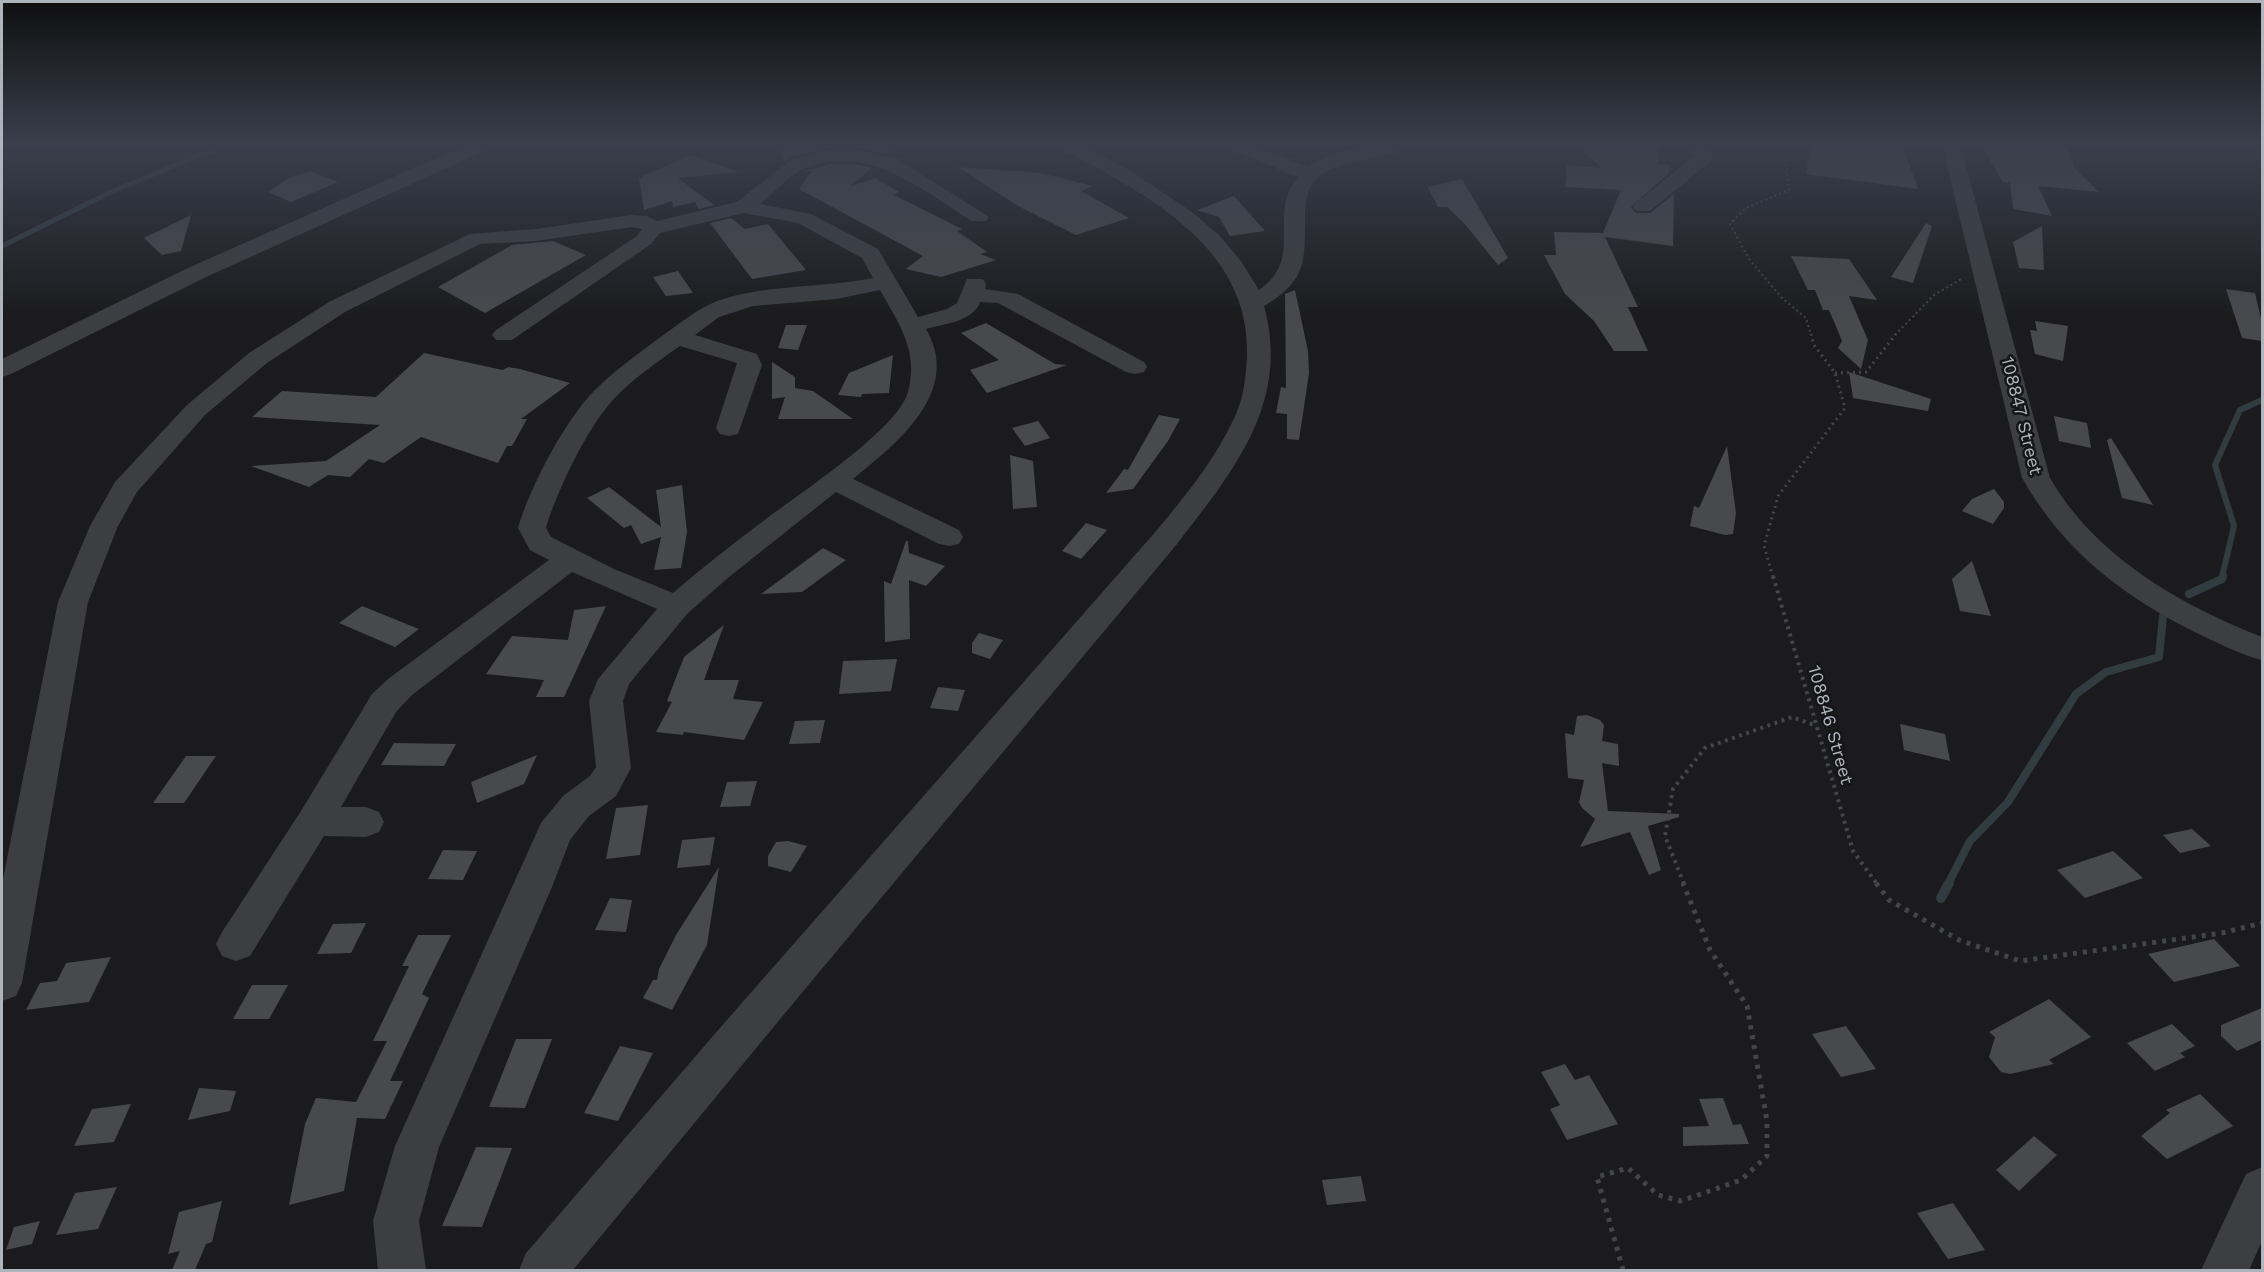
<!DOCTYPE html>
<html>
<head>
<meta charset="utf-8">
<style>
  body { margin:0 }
  #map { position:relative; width:2264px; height:1272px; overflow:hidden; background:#1b1b1d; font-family:"Work Sans",sans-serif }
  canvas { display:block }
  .frame { position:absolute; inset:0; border:3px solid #aeb4bc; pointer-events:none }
</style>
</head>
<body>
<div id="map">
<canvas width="2264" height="1272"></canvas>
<div class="frame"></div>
</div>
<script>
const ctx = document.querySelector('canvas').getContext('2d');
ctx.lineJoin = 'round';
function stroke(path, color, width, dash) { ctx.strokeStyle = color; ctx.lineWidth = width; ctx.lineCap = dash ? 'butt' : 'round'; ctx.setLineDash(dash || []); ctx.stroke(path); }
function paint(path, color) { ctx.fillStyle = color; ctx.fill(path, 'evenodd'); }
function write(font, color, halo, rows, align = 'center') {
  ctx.font = font + ' "Work Sans",sans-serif'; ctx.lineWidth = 5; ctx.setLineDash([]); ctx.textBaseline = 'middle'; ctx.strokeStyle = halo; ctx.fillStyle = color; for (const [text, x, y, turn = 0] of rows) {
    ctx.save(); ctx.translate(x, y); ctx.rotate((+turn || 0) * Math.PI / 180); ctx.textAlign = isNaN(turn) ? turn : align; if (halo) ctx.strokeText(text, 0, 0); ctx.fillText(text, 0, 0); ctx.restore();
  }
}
stroke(new Path2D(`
  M2,246L111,192L227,144`), '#313c41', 5);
stroke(new Path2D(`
  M2222,577L2234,526L2215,465L2240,410L2262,400`), '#313c41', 6);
stroke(new Path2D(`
  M2189,594L2222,579L2223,576
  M1948,884L1970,841L2008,802L2076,694L2106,672L2159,657L2163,616`), '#313c41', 8);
stroke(new Path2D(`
  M1941,898L1949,883`), '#313c41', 10);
paint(new Path2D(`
  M777,144H901L888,154L853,147H834L791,157L785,162Z
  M1577,144H1658V164L1669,165V173L1631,207L1636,213H1650L1674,194L1673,246L1605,237L1638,307H1628L1648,351H1614L1594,321L1565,294L1544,255H1556L1554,232L1603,233L1621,190L1565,187L1567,165L1601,168Z
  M1811,144H1902L1918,189L1806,174Z
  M1980,144H2066L2075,168L2099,192L2038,186L2052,216L2013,209L2010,183L2003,182Z
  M690,155L739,172L678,178L714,205L699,209L695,202L673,207L672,201L644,210L639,178Z
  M831,164H853L872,168L850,186L876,178L899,192L894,195L962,229L957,231L987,252L980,254L996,260L941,277L906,269L923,256L799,189L812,171H804Z
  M958,167L1041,173L1093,186L1081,191L1129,218L1076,235L1018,206Z
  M310,171L338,182L291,202L268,192L289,178Z
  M1462,179L1508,258L1498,265L1464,223L1447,207H1438L1428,187Z
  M1234,196L1265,231L1230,236L1219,217L1197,210Z
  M191,215L181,251L162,255L144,238Z
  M731,218L745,229L768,224L806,270L752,279L710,223Z
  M1926,223L1932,226L1913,283L1891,277Z
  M2042,226L2044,270L2019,268L2013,242Z
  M553,241L586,255L485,313L438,287L512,245Z
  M1791,256L1849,259L1877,300L1849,296L1868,340L1861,369L1838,348L1842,341L1829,310H1823L1815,290H1808Z
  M678,271L693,293L666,296L653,277Z
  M2226,289L2255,293L2262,323V341L2242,338Z
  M1295,290L1308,351L1309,373L1299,440L1287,439V414L1276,413L1281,387L1286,388L1285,294Z
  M2035,321L2068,326L2063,361L2035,354L2030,330L2037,331Z
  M986,323L1055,364L1067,365L987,393L970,370L999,360L961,333Z
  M786,325H807L798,350L778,348Z
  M424,353L503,370L508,367L520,369L570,383L521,419H527L512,446H507L498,463L421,437L384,463L369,459L350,477L328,475L309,487L251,466L326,461L380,425L252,417L282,391L376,397Z
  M893,355L889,393L862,394L861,397L838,395L849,373Z
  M772,362L795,377V388L813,391L853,419H778L785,397L772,399Z
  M1849,372L1931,399L1928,411L1853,398Z
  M1159,415L1180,419L1168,441L1133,489L1106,493L1124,469L1128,470Z
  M2054,416L2087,423L2091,448L2059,441Z
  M1038,421L1050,438L1025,446L1012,428Z
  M2111,438L2153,505L2122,498L2107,440Z
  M1727,446L1736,513L1733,534L1725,535L1690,526L1694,506L1699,508Z
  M1010,455L1033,461L1037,507L1013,509Z
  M682,485L687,532L681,568L654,570L661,537L641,544L631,525L624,528L587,498L609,487L661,527L656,490Z
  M1994,489L2004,502V508L1993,524L1962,511L1972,499Z
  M1086,523L1107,530L1081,559L1062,551Z
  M906,541H908L909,553L945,566L926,586L909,580L910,639L885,642L884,581L891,584Z
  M823,548L846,560L802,592L761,594Z
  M1972,561L1991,616L1960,611L1952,579Z
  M362,606L419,629L395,647L339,623Z
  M606,606L564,697H536L544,680L486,674L512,636L568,640L574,610Z
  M724,625L704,680H739L733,699L763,702L744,740L684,732L683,735L656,732L672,702L667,701L684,657Z
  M979,633L1003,640L990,659L972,653V643Z
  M897,659L891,691L839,694L843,661Z
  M938,687L965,690L958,711L930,708Z
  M1587,715L1600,720L1604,725L1602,741L1618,744L1619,766L1602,763L1608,811L1679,814V817L1648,826L1661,870L1649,875L1630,832L1580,847L1595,819L1582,808L1579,802L1584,780L1568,778L1565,733L1574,735L1577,716Z
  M825,720L820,743L789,744L795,721Z
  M1900,724L1945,734L1950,761L1904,750Z
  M394,743L456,744L444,766L381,765Z
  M537,755L524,784L477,803L471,782Z
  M186,756H216L184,803H153Z
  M757,781L750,806L720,807L727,782Z
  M648,805L640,855L606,859L616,808Z
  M2192,829L2211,846L2180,853L2163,835Z
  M715,837L710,865L677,868L682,840Z
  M788,841L807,846L791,872L768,866V856L776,842Z
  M443,850L477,851L463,880L428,879Z
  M2113,851L2143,878L2085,898L2057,870Z
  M719,867L707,945L672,1010L643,998L653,980H657L659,969L676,935Z
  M610,898L632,900L626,932L595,930Z
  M366,923L351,953L317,954L333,924Z
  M418,935H451L422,994L429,998L390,1081H403L385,1119L357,1118L344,1191L289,1205L305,1124L316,1098L356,1102L387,1041H373L409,966H402Z
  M2214,939L2240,966L2174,982L2148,954Z
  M111,957L89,1002L26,1010L40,983L57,981L66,963Z
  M252,985H288L269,1019H233Z
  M2049,999L2091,1037L2049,1060L2054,1064L2010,1074L2001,1072L1989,1057L1995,1037L1989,1032Z
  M2262,1008V1040L2237,1051L2221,1036V1025Z
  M2172,1024L2195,1046L2180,1053L2185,1057L2155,1071L2127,1043Z
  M1846,1026L1876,1069L1841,1077L1812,1034Z
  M516,1039H552L525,1108L489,1107Z
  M620,1046L653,1053L618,1121L584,1113Z
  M1565,1064L1575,1080L1589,1075L1618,1124L1567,1140L1550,1109L1560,1105L1541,1072Z
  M199,1088L236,1091L230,1111L188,1120Z
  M2200,1094L2233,1126L2167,1159L2141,1136L2170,1113L2166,1110Z
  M1723,1098L1733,1125L1741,1124L1749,1144L1683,1146V1127L1709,1126L1699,1099Z
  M131,1104L114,1142L74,1146L92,1109Z
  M2034,1136L2057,1155L2019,1191L1996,1170Z
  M476,1147L512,1148L482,1227L442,1226Z
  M1361,1176L1366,1201L1327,1205L1322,1180Z
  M117,1187L98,1229L56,1235L75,1193Z
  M222,1201L212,1242L206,1244L195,1270H172L180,1251L168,1254L179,1212Z
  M1953,1203L1985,1250L1948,1259L1917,1213Z
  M40,1221L32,1244L6,1250L14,1227Z`), '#48494d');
stroke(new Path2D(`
  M1784,144L1789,190L1746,208L1730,224L1749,259L1782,298L1806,318L1811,335
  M1895,335L1934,295L1963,278`), '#424549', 2, [2, 3]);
stroke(new Path2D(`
  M1835,373L1866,372L1896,334
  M1773,577L1764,546L1778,496L1845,408L1835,373L1814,345L1811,334`), '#424549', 3, [2, 4]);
stroke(new Path2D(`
  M1773,576L1853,851L1877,884
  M1684,884L1665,836L1673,789L1705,748L1792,717L1817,726`), '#424549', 4, [3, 4.5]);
stroke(new Path2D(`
  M1876,883L1889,900L1959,940L2020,961L2222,933L2262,923
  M1623,1270L1597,1177L1628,1168L1658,1195L1681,1201L1741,1180L1767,1156V1121L1747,1006L1710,950L1683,883`), '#424549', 5, [4, 6]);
paint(new Path2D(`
  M1058,144H1081L1132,172L1192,212L1219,235L1241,261L1259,290C1306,258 1266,214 1298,177L1228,148L1226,144H1251L1308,167C1334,149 1375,142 1405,144C1392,164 1329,155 1311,186C1306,195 1305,207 1305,218C1305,263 1306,281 1264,306C1291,402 1233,472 1177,544L805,989L573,1270H519L526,1253L726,1021L1157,530C1187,494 1217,457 1236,414C1244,396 1246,375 1247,356C1251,246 1144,193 1060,148Z
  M1691,144H1709L1713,157L1711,161L1650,211H1636L1633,207L1636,203L1694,156Z
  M1942,144H1960L2050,478C2096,557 2179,604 2262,637V660C2242,655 2222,645 2203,636C2126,599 2065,553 2022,478Z
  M834,149H853L896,158L989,217L986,221H972C922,191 870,144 808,167C791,173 774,193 760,204L811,214L878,249L918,317L947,309L957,303L967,279H983L986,284L985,289L1018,294L1144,362L1147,367L1144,372L1135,374L1126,372L998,303L980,302C973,322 943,324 926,329C963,392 896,444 853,479L959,530L963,537L959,544L949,546L939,544L836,492L729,577L688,613L629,684L623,701L631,768L616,796L589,816L570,840L552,887L439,1147L419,1221L426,1270H378L373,1221L395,1146L541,823L563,796L590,776L596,767L589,701L598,679L657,609L572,572L412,695L396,712L341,807H366L379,812L384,822L379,832L366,837L324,836L250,956L236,961L222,956L216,944L222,932L301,811L372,694L388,679L549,560L530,550L518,528C530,487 565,420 595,390C616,369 642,351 666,333C683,321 700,307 720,300C769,284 823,288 873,278L862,258L798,223L744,213L660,233L651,244L512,340H496L492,335L496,330L637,236L642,229L632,227L536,241L480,244L345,312L267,363L205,415L137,492L118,526L88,602L22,983L16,996L2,1001V884L58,602L90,526L115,482L187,405L249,353L329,302L470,234L536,229L632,215L647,216L657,221L737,202L792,159ZM880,290C899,324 919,351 908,392C898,429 799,494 766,519C734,543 703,567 673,593L614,569L551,537L546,528C557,491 586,430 612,401C631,380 657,362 680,346L737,363L716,428L720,434L729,436L738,434L762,365L757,354L695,335L719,317L753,306L836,299Z
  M2262,1167V1241L2249,1270H2201L2246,1174Z`), '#3c3e42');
paint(new Path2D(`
  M468,144H494L491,148L204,278L11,374L2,377V359L188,268Z`), '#3c3e42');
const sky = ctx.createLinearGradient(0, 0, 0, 322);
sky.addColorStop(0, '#0f0f10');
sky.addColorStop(0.45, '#393f4c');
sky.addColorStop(1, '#393f4c00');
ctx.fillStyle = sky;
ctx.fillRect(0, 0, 2264, 322);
write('18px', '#aeb4bc', '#161618', [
  ["108847 Street",2021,416,76],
  ["108846 Street",1830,725,74]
]);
</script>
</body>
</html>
